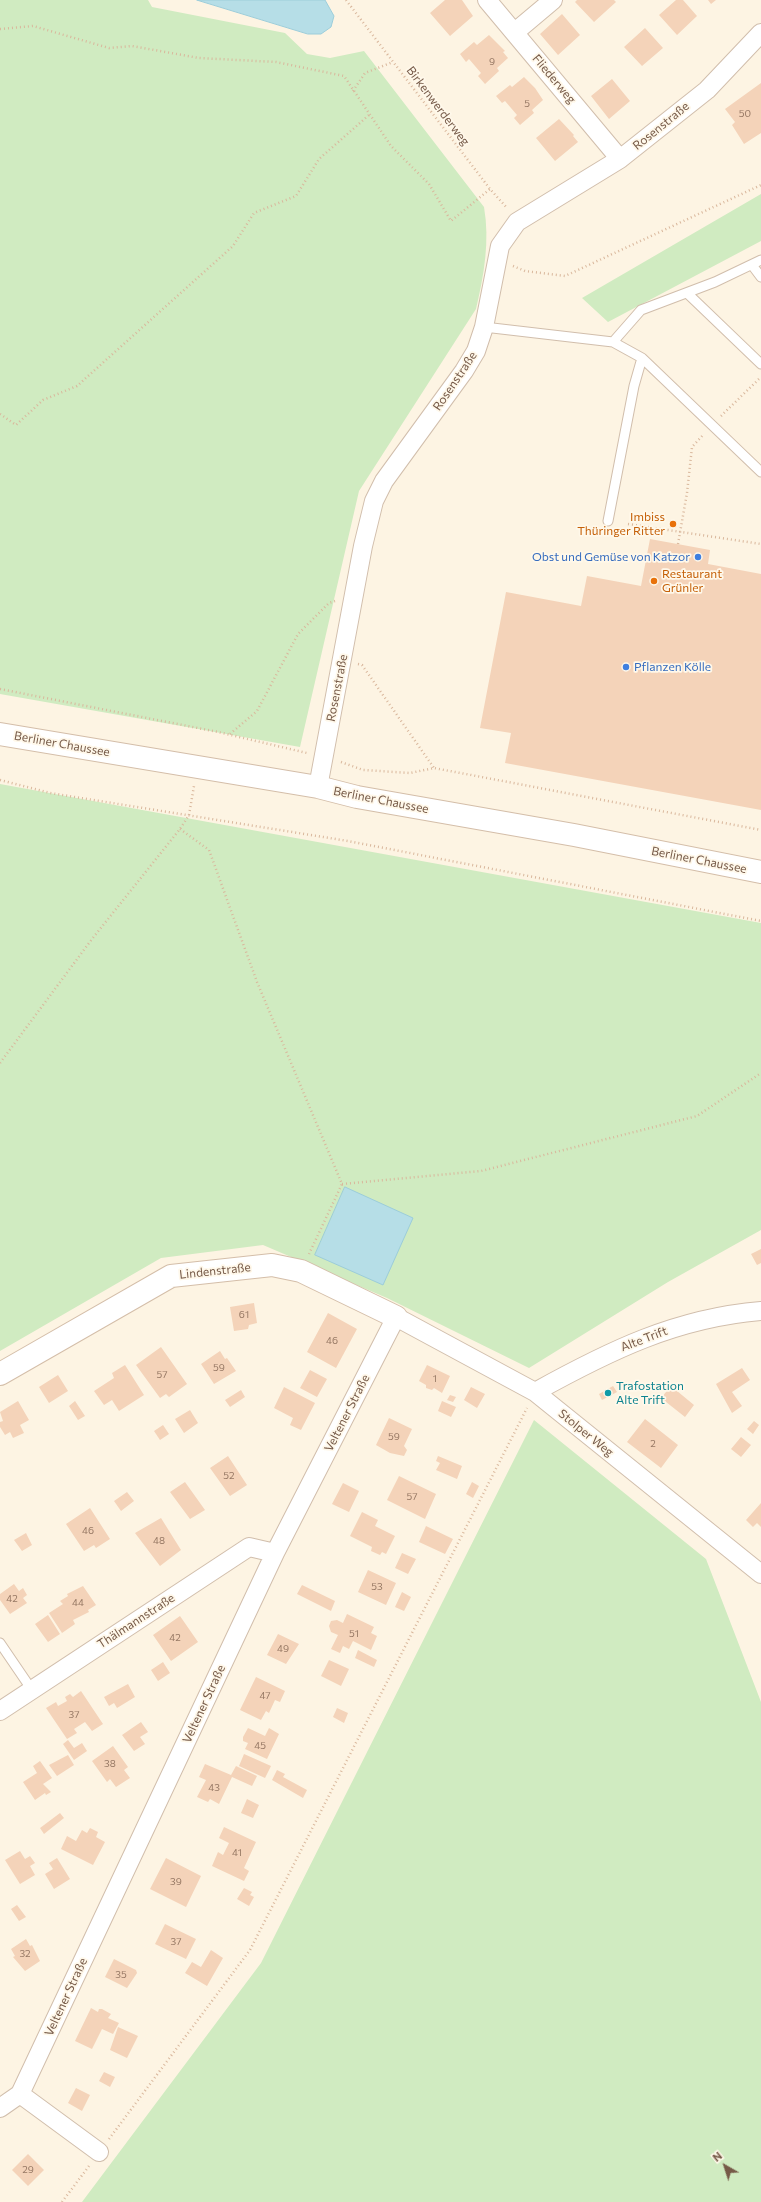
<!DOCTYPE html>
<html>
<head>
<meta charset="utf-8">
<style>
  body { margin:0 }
  #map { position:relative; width:761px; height:2202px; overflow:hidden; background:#fdf4e3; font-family:Commissioner,sans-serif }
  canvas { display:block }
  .north { position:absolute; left:705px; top:2146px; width:40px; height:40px; -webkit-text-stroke:3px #fff8ea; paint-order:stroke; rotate:321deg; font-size:11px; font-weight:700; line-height:16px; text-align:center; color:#765a48 }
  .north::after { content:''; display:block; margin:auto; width:14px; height:18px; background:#765a48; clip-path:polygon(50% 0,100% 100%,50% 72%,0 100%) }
</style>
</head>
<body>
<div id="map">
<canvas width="761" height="2202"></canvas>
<div class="north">N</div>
</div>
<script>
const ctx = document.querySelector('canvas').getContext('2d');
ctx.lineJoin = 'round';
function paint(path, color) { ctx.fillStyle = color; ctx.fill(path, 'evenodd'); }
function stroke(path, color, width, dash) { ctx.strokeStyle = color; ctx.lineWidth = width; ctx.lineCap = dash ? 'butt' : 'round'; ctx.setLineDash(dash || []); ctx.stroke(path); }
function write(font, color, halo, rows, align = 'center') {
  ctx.font = font + ' Commissioner,sans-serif'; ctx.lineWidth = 3.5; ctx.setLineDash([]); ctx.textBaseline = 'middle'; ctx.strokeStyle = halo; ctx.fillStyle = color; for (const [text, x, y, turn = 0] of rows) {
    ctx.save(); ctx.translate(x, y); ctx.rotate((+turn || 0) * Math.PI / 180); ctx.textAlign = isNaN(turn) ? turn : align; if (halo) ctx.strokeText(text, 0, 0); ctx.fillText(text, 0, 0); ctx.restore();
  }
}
paint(new Path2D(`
  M0,0H148L152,7L285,33L307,54L330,58L364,51L484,207C490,241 484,275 476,309L359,491L300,747L0,694Z
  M761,194V241L608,322L582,298Z
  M0,784L761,923V1230L668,1282L529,1368L387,1298L263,1245L161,1258L0,1351Z
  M534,1420L706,1559L761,1702V2202H82L261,1963Z`), '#d0ebc1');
const water = new Path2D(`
  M197,0H325L334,16L331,27L321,34H308Z
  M345,1187L413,1218L383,1285L315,1255Z`);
paint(water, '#b6dee7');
stroke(water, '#9ccdda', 1);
paint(new Path2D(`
  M445,0H462L473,16L450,36L430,13Z
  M577,0H614L616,2L594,22L575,2Z
  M676,0H683L697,16L677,35L659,15Z
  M708,0H716L711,4Z
  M562,14L580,35L558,55L540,34Z
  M645,28L663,48L642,66L624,47Z
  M489,35L505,51L503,52L508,58L497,68L499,71L485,84L478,76L481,73L469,59L466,62L460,54L474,42L477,45Z
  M524,77L535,88L543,100L532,110L534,113L520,125L514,118L517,115L505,101L502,103L496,96L510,85L512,87Z
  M612,79L630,101L609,119L591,96Z
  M761,83V133L744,144L732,125L735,122L725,109Z
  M559,119L574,135L573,136L578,142L555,161L536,138Z
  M650,539L710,550L708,564L761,574V810L505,763L511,733L480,728L506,592L581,606L587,576L641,586Z
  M761,1249V1263L757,1265L751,1254Z
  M254,1303L257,1323L249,1325L248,1329L234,1331L230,1307Z
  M328,1313L357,1329L336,1368L307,1352Z
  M161,1347L187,1384L169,1397L166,1394L160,1398L136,1365Z
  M220,1351L225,1359L227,1358L236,1371L214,1384L201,1364Z
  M125,1365L144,1395L119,1411L112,1400L104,1405L94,1391L114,1378L112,1373Z
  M427,1365L450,1376L442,1393L434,1388L432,1390L426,1388V1385L419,1381Z
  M742,1368L750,1380L732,1392L742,1406L732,1413L716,1384Z
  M310,1370L327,1379L317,1397L300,1388Z
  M58,1375L68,1391L49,1403L39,1387Z
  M613,1386L617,1392L602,1400L599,1394Z
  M671,1386L694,1405L685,1417L661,1398Z
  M284,1387L315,1403L301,1430L290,1425L293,1418L274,1408Z
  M471,1387L485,1394L477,1408L464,1400Z
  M241,1390L245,1397L230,1407L225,1400Z
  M450,1395L456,1397L453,1402L447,1400Z
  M18,1401L29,1420L20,1425L24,1433L13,1438L10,1432L5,1435L0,1427V1422L3,1421L0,1412Z
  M75,1401L85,1416L78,1420L69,1406Z
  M442,1401L456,1407L451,1417L438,1411Z
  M190,1410L198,1423L184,1433L175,1419Z
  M389,1418L412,1429L404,1446L407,1450L404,1456L390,1453L376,1445Z
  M645,1419L678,1445L661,1468L627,1442Z
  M754,1421L759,1425L753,1434L747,1429Z
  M163,1425L169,1434L160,1440L154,1431Z
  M741,1437L751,1445L741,1457L731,1449Z
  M228,1456L247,1485L230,1496L210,1468Z
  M438,1456L462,1466L457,1479L436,1470L440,1463L436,1461Z
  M399,1476L436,1494L425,1519L387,1500Z
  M185,1482L205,1510L190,1519L170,1492Z
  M472,1482L479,1486L473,1498L466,1494Z
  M343,1483L359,1491L349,1512L332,1504Z
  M127,1492L134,1501L121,1511L114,1501Z
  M761,1503V1527L757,1523L753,1527L746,1520Z
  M90,1508L110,1539L96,1548L94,1545L84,1551L66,1524Z
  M362,1512L378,1520L375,1526L395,1536L386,1554L382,1552L380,1555L371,1551L372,1547L350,1536Z
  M161,1518L181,1550L160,1566L135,1533Z
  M426,1526L453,1539L445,1554L419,1542Z
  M26,1533L32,1545L22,1551L14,1540Z
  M402,1553L416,1559L408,1574L395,1568Z
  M368,1570L396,1583L386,1605L358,1592Z
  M14,1584L19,1591L23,1588L27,1595L23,1598L27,1603L10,1614L0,1600V1594Z
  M302,1585L335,1601L331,1611L297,1594Z
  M83,1586L96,1605L88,1610L89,1612L73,1620L75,1624L62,1633L49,1613L63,1604L60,1601L68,1596L67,1594Z
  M402,1592L411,1597L404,1611L395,1607Z
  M347,1614L374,1627L371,1633L377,1636L371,1650L353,1641L349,1649L343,1646L340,1653L331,1649L338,1635L331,1632L329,1626L331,1621L337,1620L343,1623Z
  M48,1615L60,1634L48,1642L35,1624Z
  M180,1616L198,1642L171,1661L153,1635Z
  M278,1634L299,1644L286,1664L267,1655Z
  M358,1650L377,1660L374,1667L355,1658Z
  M329,1660L349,1669L341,1686L321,1676Z
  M163,1662L170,1673L158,1681L151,1670Z
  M256,1677L285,1691L280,1702L275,1700L269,1713L266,1711L261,1720L240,1710Z
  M128,1684L135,1697L117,1708L114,1703L109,1706L104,1697Z
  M81,1691L103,1724L92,1731L85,1722L74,1729L77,1733L67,1739L46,1708L56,1702L58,1706L67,1701L65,1697L70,1694L73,1697Z
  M337,1708L348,1713L344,1723L333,1717Z
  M141,1722L148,1732L140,1737L145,1744L134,1751L122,1735Z
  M248,1728L265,1736L269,1728L279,1734L267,1759L245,1749L248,1743L243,1741V1737Z
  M68,1740L74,1748L82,1743L87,1751L74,1760L63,1744Z
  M113,1746L128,1767L124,1770L130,1778L116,1787L110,1779L107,1782L92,1761Z
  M244,1754L271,1766L265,1778L239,1766Z
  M68,1755L74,1765L57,1776L49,1765Z
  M40,1761L52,1778L43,1784L51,1792L46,1795L45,1793L35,1800L23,1782L37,1773L33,1766Z
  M205,1764L231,1775L236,1766L257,1776L252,1786L232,1777L219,1804L210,1799L208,1802L197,1797L206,1780L199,1777Z
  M277,1770L285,1774L283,1777L307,1790L303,1798L272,1780Z
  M247,1799L259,1805L253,1818L241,1813Z
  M60,1813L64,1818L44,1834L40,1828Z
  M224,1827L256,1842L244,1868L249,1871L244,1881L212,1866L218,1852L223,1855L229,1843L219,1838Z
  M90,1828L98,1832L96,1837L105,1842L93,1865L61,1849L67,1836L76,1841L82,1830L87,1833Z
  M20,1851L25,1859L30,1856L35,1863L30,1866L35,1875L20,1884L5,1860Z
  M57,1858L70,1879L54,1889L45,1874L53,1869L49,1863Z
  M166,1858L201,1876L186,1907L150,1889Z
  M244,1888L252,1892L250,1895L254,1897L249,1906L237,1899Z
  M17,1905L26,1917L19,1921L11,1909Z
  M165,1924L196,1939L186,1959L155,1944Z
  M26,1939L30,1946L32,1945L40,1961L25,1971L13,1957L15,1956L11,1949Z
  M211,1950L223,1958L207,1986L185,1973L192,1962L201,1967Z
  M114,1959L136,1970L137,1973L127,1988L105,1977Z
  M91,2008L98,2012L99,2009H102L111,2014L108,2018L119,2023L113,2034L102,2029L92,2049L75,2041Z
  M118,2027L138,2036L127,2058L110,2050Z
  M104,2072L115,2077L110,2087L99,2081Z
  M76,2088L90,2095L82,2111L68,2103Z
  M28,2154L44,2170L28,2186L12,2170Z`), '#f4d3b9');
const lane = new Path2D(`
  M752,265L761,277
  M687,293L761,364
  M484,327L613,342L642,358L761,472
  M613,342L641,310L715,282L761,260
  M608,521L634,386L642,358
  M0,1643L32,1690`);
const street = new Path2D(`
  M487,0L620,159
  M515,32L553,0
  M318,787L363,546L374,501L384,481L464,371L476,351L484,327L500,246L517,222L620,159L707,90L761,33
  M535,1392C609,1351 676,1318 761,1311
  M0,1711L249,1547L275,1553
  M20,2094L99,2152
  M0,2108L20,2094L275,1553L396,1317L535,1392L761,1574`);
const secondary = new Path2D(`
  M0,734L318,787L357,797L574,835L761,872
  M0,1374L171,1276L272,1265L301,1271L396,1317`);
stroke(lane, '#d1beac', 11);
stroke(street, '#d1beac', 20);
stroke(secondary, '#d4bea9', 24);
stroke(new Path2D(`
  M346,0L490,189L507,208
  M0,29L33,26L109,48L132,46L199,58L276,62L344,76L391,146L429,184L451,221L490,189
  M353,91L365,73L393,62
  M513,266L525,271L565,276L761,185
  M0,414L16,425L43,400L77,386L233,246L254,213L296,196L319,159L369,115
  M721,416L760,378
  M628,524L761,544
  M678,544L687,493L692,447L704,434
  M358,664L362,665L434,768
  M0,689L218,732L307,753
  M230,734L257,711L298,634L329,603L335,601
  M341,762L363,770L410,773L434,768L761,830
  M0,780L50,793L348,841L761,921
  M180,829L209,850L257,982L342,1184L309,1254
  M0,1063L92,939L180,829L189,815L194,786
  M342,1184L481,1171L697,1116L761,1073
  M109,2139L250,1950L527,1408
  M62,2202L89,2166`), '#d9b79c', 2.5, [1, 3]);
stroke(lane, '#fff', 9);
stroke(street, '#fff', 18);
stroke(secondary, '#fff', 22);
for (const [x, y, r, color] of [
  [673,524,4,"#e8710a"],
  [698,557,4,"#3f7fe0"],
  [654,581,4,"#e8710a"],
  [626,667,4,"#3f7fe0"],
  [608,1393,4,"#0f9aa8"]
]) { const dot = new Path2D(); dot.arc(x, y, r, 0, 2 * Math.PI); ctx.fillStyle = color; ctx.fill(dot); stroke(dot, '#fff8ea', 1.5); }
write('10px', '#967864', null, [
  ["9",492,62],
  ["5",527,104],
  ["50",745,114],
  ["61",244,1315],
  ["46",332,1341],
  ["59",219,1368],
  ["57",162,1375],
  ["1",435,1379],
  ["59",394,1437],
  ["2",653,1444],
  ["52",229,1476],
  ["57",412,1497],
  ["46",88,1531],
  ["48",159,1541],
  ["53",377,1587],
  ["42",12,1599],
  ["44",78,1603],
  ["51",354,1634],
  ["42",175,1638],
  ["49",283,1649],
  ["47",265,1696],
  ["37",74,1715],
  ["45",260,1746],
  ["38",110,1764],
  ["43",214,1788],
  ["41",237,1853],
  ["39",176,1882],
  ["37",176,1942],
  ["32",25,1954],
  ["35",121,1975],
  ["29",28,2170]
]);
write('12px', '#765a48', '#fff8ea', [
  ["Fliederweg",554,79,50],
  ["Birkenwerderweg",438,106,53],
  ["Rosenstraße",661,126,-39],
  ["Rosenstraße",455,381,-56],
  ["Rosenstraße",337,688,-79],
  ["Berliner Chaussee",62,744,10],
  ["Berliner Chaussee",381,800,11],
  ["Berliner Chaussee",699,860,11],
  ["Lindenstraße",215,1271,-6],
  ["Alte Trift",644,1339,-21],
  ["Veltener Straße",347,1413,-63],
  ["Stolper Weg",586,1433,39],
  ["Thälmannstraße",136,1621,-33],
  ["Veltener Straße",204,1704,-65],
  ["Veltener Straße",66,1997,-65]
]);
write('12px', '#c56008', '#fff8ea', [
  ["Imbiss",665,517],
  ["Thüringer Ritter",665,531],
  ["Restaurant",662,574,"left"],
  ["Grünler",662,588,"left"]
], 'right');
write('12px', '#366cbe', '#fff8ea', [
  ["Obst und Gemüse von Katzor",690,557],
  ["Pflanzen Kölle",634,667,"left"]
], 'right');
write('12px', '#0d838f', '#fff8ea', [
  ["Trafostation",616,1386],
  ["Alte Trift",616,1400]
], 'left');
</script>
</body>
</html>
